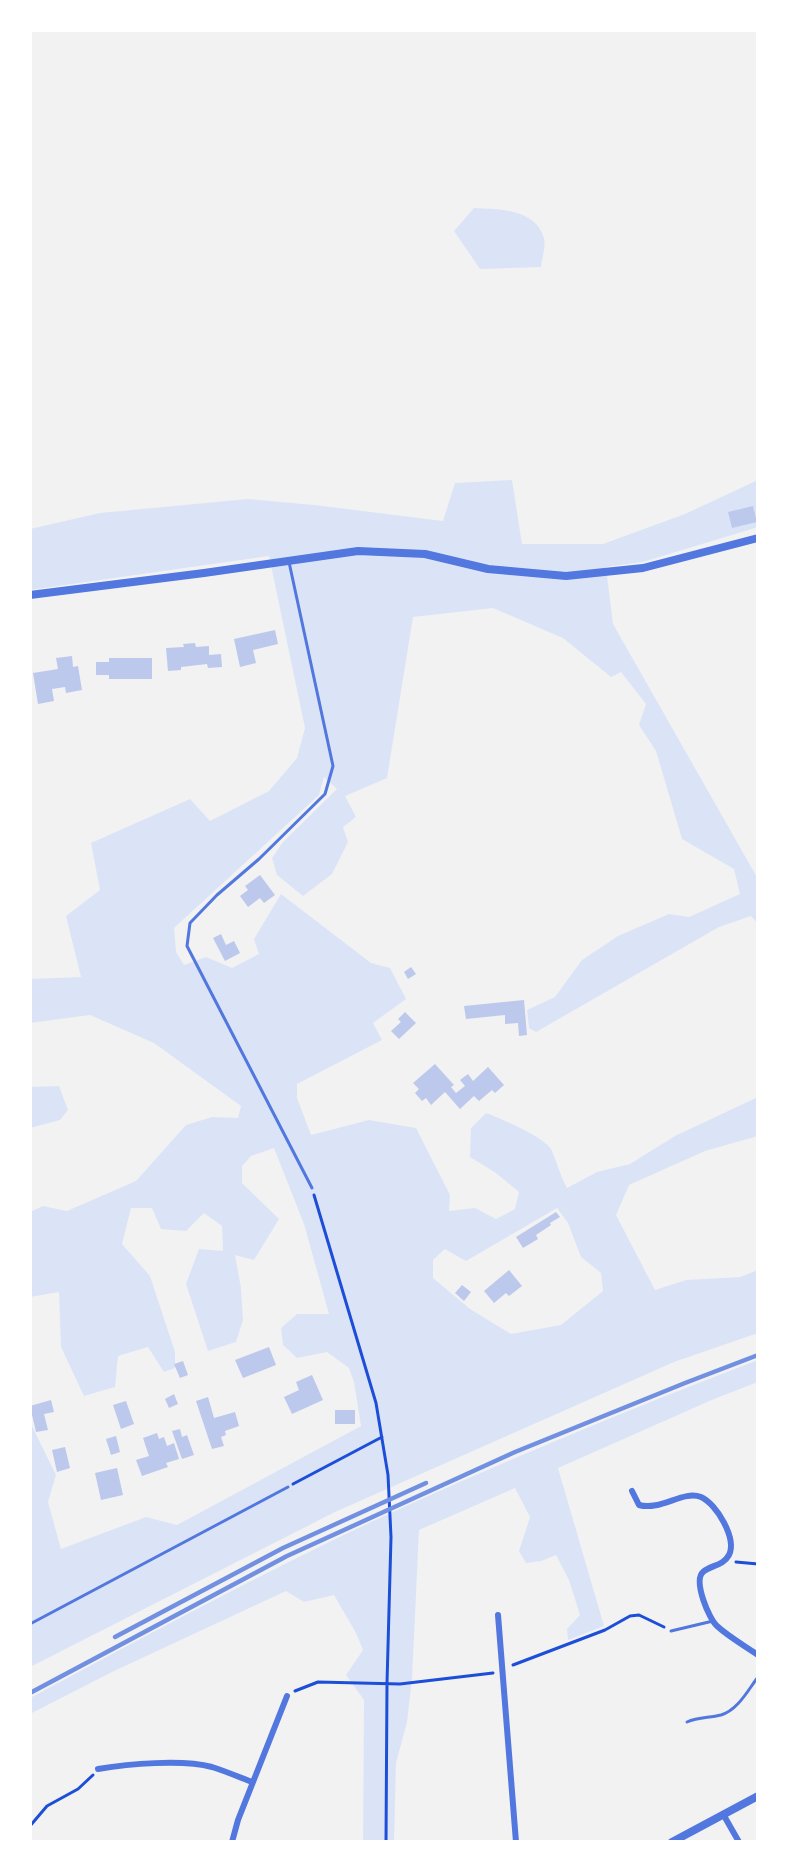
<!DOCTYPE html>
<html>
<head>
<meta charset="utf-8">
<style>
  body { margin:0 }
  #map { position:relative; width:788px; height:1872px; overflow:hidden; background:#f2f2f2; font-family:"Public Sans",sans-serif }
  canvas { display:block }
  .frame { position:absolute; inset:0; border:32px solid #fff; pointer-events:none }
</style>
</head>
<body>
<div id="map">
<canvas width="788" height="1872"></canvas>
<div class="frame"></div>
</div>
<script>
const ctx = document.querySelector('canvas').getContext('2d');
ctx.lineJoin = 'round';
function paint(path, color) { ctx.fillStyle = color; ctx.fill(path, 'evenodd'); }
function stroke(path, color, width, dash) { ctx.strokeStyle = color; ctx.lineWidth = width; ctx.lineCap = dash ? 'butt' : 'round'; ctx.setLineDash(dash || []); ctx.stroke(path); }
paint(new Path2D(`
  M474,208C499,209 536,209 544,238C546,246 542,258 541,267L480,269L454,231Z
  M512,480L522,544H603L685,514L758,480V527L643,562L606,567L613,624L758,879V924L751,916L719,927L536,1032L529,1028L527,1010L555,997L582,960L618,936L669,914L689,917L740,894L734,869L682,839L656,751L639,725L646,704L621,672L611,677L563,638L493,608L413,617L387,778L345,796L356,817L343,827L348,842L332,874L303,896L277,875L272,858L283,842L337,789L324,777L319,795L174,928L176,952L184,965L206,957L232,968L259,954L254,939L281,894L371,963L390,968L406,999L373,1023L382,1040L297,1084V1098L311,1135L369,1120L416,1128L450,1195L449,1211L475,1208L496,1219L515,1209L519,1192L496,1173L470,1157L471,1128L486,1113C500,1118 544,1137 551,1149C557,1162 560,1175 567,1188L597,1172L630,1164L675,1136L758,1097V1136L705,1151L629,1185L616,1215L655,1290L686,1280L740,1277L758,1270V1333L674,1362L335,1512L30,1667V1422L56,1475L48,1502L61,1549L146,1517L177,1525L361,1426L354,1382L349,1368L327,1352L297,1358L283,1345L281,1328L297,1314H329L304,1224L274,1148L251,1156L242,1166V1183L279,1219L254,1260L235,1255L241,1288L243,1320L236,1342L208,1351L186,1284L199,1249L223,1251L222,1226L204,1213L186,1231L161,1229L152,1208H131L122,1244L150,1276L175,1352V1368L164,1372L148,1347L118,1356L115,1387L84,1396L61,1347L59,1292L30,1297V1212L43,1206L67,1211L136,1181L186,1125L212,1117L238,1118L241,1106L154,1043L90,1015L30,1023V979L81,977L66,916L100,890L91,843L190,799L210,821L269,791L297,758L305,728L269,556L30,590V529L100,513L248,499L314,505L443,521L455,483ZM557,1208L568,1223L581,1257L601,1273L603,1291L561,1325L511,1334L470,1309L433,1278V1260L445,1249L466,1261Z
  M59,1086L68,1110L60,1120L30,1128V1087Z
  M758,1360V1382L714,1399L558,1468L604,1626L568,1640L567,1629L580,1615L569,1580L556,1555L541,1561L526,1563L519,1551L530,1517L515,1488L419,1530L412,1679L407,1722L396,1763L394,1842H363L364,1700L346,1675L363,1650L356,1633L334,1595L304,1602L286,1591L112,1672L30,1714V1698C142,1638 254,1577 369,1523C496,1464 627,1410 758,1360Z`), '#dbe4f7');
paint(new Path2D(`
  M753,506L757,522L732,528L728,512Z
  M275,630L278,644L253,650L256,663L240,667L234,639Z
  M195,643L196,647L209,646V655L221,654L222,667L208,668L207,664L181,667V670L168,671L166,648L184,647L183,644Z
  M72,656L73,667L78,666L82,690L66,693L65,687L52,689L54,701L38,704L33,673L58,669L56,658Z
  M109,658H152V679H109V675H96V662H109Z
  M260,875L275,895L264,903L260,898L248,907L240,896L248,890L245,886Z
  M221,934L226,945L234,941L240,953L225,961L213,938Z
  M411,967L416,974L408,979L404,972Z
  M524,1000L527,1035L519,1036L518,1023L505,1024V1015L466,1019L464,1006Z
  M405,1012L416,1023L399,1039L391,1031L401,1022L398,1019Z
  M435,1064L454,1085L451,1087L456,1093L465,1086L460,1080L468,1074L473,1081L488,1067L504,1085L495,1093L492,1090L479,1101L474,1096L460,1109L445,1092L431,1105L426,1098L422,1101L415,1093L419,1089L413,1083Z
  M556,1212L560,1217L550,1223L551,1225L536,1235L538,1239L523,1248L516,1237Z
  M509,1270L522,1286L509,1296L506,1293L494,1303L484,1291Z
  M462,1285L471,1292L464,1301L455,1293Z
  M269,1347L276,1365L243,1378L235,1360Z
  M183,1361L188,1375L180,1378L174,1364Z
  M312,1375L323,1400L292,1414L284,1397L299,1390L296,1382Z
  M174,1394L178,1404L169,1408L165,1399Z
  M208,1397L214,1418L235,1412L239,1426L225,1431L226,1435L221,1437L224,1446L212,1449L196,1401Z
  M51,1400L54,1412L44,1414L48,1430L36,1432L30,1406Z
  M126,1401L134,1424L121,1429L113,1405Z
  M335,1410H355V1424H335Z
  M180,1429L182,1437L187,1435L194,1455L182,1459L172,1431Z
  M157,1433L159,1439L164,1437L167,1446L174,1443L179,1459L166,1463L168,1467L142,1476L136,1460L149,1456L143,1438Z
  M116,1436L120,1452L111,1455L106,1439Z
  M65,1447L70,1468L57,1472L52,1450Z
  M117,1468L123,1495L101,1500L95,1473Z`), '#bdc9ec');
stroke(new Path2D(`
  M314,1195L376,1403L388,1475L391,1537L387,1683L386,1842
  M293,1484L382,1437
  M736,1562L758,1564
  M513,1665L605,1630L630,1616L639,1615L664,1627
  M295,1691L318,1682L400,1684L493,1673
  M30,1826L47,1806L78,1789L93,1775`), '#1d4ed8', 3);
stroke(new Path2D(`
  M289,562L333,766L325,794L259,859L217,895L190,923L187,946L312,1188
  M30,1624L288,1487
  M671,1631L713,1621
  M687,1722C698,1717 709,1718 721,1715C738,1710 748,1690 758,1677`), '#5277de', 3);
stroke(new Path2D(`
  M632,1491L639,1505C661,1511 683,1490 701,1497C717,1504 737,1539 729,1555C723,1566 711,1565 703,1572C693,1581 709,1619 717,1626C729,1637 745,1646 758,1655
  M498,1615L516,1842
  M98,1769C128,1764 182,1759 212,1767C225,1771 239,1777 252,1782
  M723,1814L739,1842
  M232,1842L238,1820L287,1696`), '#5277de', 6);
stroke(new Path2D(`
  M30,595L204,573L358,551L425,554L488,569L566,576L643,568L758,538
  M672,1842L758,1796`), '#5277de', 8);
stroke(new Path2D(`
  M115,1637L283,1548L426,1483
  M30,1693L287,1556L515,1452L685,1383L758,1355`), '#7290e2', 4.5);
</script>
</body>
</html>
